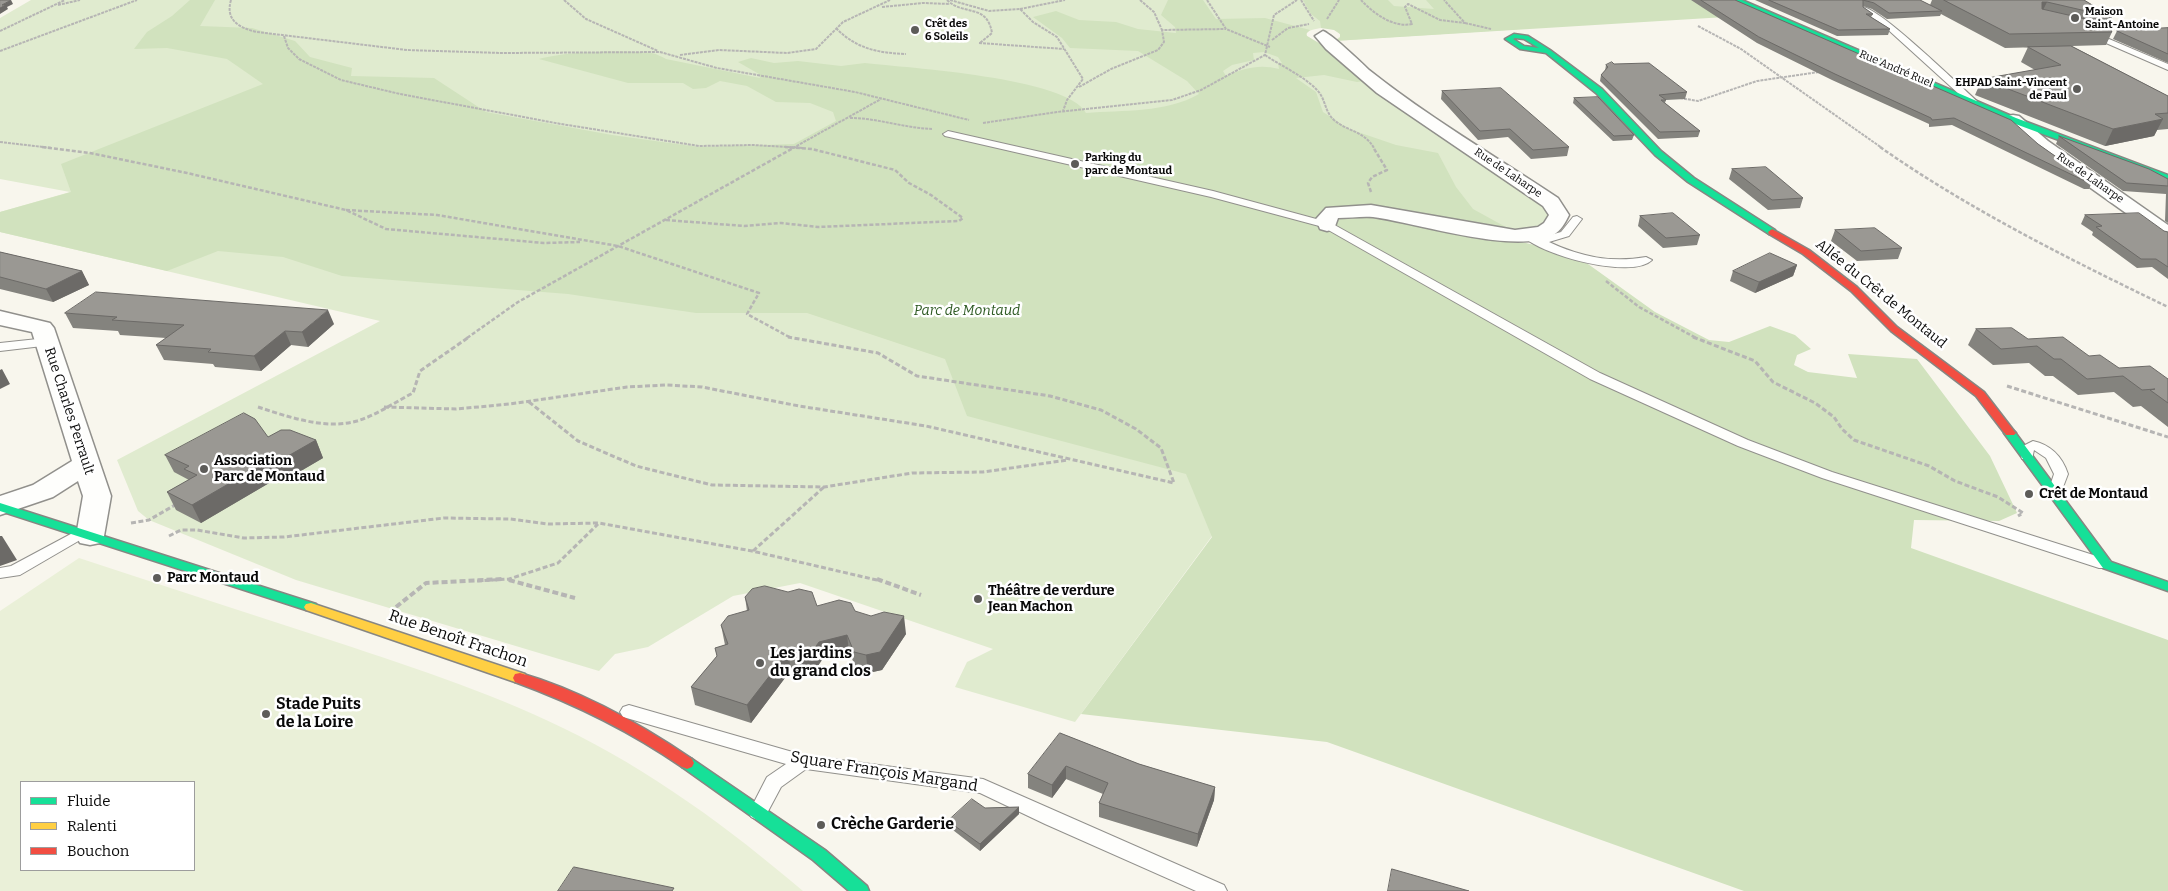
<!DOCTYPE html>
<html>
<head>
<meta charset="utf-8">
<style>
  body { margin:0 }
  #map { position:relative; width:2168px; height:891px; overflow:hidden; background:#f8f6ed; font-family:Bitter,serif }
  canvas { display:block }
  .legend { position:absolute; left:20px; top:781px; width:175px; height:90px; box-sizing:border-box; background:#fff; border:1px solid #9d9d9d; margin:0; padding:6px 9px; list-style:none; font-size:15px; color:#090909 }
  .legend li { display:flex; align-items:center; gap:10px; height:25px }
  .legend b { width:25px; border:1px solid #9d9d9d }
</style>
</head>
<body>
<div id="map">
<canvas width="2168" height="891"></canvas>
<ul class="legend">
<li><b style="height:6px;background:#16e098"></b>Fluide</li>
<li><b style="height:6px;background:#ffcf43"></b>Ralenti</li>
<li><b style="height:6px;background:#f24e42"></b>Bouchon</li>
</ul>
</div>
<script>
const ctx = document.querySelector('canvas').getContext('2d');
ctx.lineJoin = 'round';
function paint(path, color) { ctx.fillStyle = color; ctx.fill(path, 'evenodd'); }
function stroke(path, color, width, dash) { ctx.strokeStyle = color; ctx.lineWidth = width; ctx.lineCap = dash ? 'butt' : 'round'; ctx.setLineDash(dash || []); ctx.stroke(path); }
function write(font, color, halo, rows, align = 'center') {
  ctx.font = font + ' Bitter,serif'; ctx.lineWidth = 5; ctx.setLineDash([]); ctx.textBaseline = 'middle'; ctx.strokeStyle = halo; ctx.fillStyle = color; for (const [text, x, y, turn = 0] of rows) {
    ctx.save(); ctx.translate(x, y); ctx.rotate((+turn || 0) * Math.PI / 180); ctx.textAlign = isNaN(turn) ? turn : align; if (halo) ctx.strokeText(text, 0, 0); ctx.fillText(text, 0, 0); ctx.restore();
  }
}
paint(new Path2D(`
  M31,0H1724L1522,29L1334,41L1341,36C1336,25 1316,27 1307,32V36L1332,51L1547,208L1550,216L1536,230L1401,266L1212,536L1075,722L955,687L967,662L993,649L800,583L733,596L648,647L615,654L599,671L296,580L149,520L138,511L117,460L380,321L0,232V212L70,192L0,179V18Z`), '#e0ebcf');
paint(new Path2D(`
  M190,0H215L200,26L252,28L295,41L310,57L352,68L351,76L434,78L486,112L612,135L699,147L794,144L836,121L833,112L810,103L776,102L747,86L720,81L706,88L693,89L683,83H628L539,59C566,51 623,50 652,53C657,54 662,57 666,59L760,78L759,74L738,62L751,58L774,63L798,61L841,66L865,63C907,68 1067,77 1086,113C1123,110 1166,113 1199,94L1187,81L1138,51L1070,48L1062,38L1033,17L1056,11L1079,20L1116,22L1138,29L1176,33L1175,27L1161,15L1168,0H1203L1216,19L1265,18L1310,30L1306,34L1307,36L1332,51L1365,81L1357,82L1324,75L1296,78L1316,92L1323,112L1349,129L1396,145L1438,153L1456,187L1473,209L1513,231L1514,240L1538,246L1588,264L1655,312L1709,340L1729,342L1770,326L1795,335L1811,349L1797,355L1794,365L1808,372L1857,378L1848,354L1917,359L1990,456L2017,513L1999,521L1914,520L1911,548L2168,640V891H1744L1327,742L1081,714L1212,537L1186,474L967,416L945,359L807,313H696L568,294L342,276L283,257L218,251L167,271L0,232V212L71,192L61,164L263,84L227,59L167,48L134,49L147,32L172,16ZM1264,52L1278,57L1282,63H1278L1279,69C1259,64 1245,68 1226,76L1223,71L1232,65L1254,60L1253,53Z
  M1303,0H1388L1394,6L1434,9L1426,0H1724L1758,15L1334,41L1340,38V34L1334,30L1321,28L1320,21L1311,14Z`), '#d1e2be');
paint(new Path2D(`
  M79,558C159,584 240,611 321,637C403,664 485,690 563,728C650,770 729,828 803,891H0V611ZM21,782H194V870H21Z`), '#eaf0d8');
const lane = new Path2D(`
  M1862,7C1878,6 1960,86 1977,101V105H1971L1884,26L1862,11Z
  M2109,39L2168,64V70L2106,43L2105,41Z
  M948,131L1213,191L1331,223L1600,373L1748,440L1832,472L2109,560L2112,564L2109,568H2099L1822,478L1738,446L1590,379L1323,227L1211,197L945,136L943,134Z
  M1577,216L1582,219L1569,236L1549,242C1581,257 1611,263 1646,257L1652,260C1632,280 1540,255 1523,236L1528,233L1540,238L1561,232L1573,217Z
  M47,338L53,342L51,345L0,351V343Z
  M2033,441C2051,445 2062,456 2068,474L2060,495L2055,496L2048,492L2054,474L2046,458L2034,450L2032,459H2022L2019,448Z
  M82,528L89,533L87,536L20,575L0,578V568L11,566Z
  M629,705L803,755L983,779L1224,885L1227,891H1196L1045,824L980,793L806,769L781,787L765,817L758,820L751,817L749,812L767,777L786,764L623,717L620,712L623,707Z`);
const street = new Path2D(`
  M1323,31C1330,33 1361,62 1369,70C1428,117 1495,156 1558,198L1569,215C1565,223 1561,231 1553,235C1515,255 1417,223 1373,217C1362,216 1350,218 1338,218L1334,229L1327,231L1320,229L1316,219L1326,208L1371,205L1515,230L1538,227L1544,223L1549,215L1543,206L1377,93L1326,49L1315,36Z
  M2013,115L2019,116L2048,141L2168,225V240L2161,238L2036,149L2004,120L2007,116Z
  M0,311L50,323L54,328L111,496L104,536L100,543L90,545L80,543L76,536L83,496L78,481L53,497L0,515V496L33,485L72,461L32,332L0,325Z`);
const fast = new Path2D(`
  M1734,0H1742L2016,118L2168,175V180L2010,122Z
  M1514,34L1528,36L1550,50L1602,89L1661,151L1694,178L1775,230V234H1769L1688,182L1655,155L1596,93L1546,53L1520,49L1505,39ZM1515,38L1524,39L1539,48L1524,46L1513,39Z
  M2010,430L2014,431L2111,562L2168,582V591L2103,568L2004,433Z
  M0,503L316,604L318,607L316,610H306L0,511Z
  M687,757L692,759L825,850L867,886L869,891H849L813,860L682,767L680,763L682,759Z`);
const slow = new Path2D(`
  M311,603L525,674L527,678L525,682L520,683L515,682L306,610L304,607L306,604Z`);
const jam = new Path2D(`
  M1772,229L1809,250L1857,287L1897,327L1984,392L2014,431L2016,433L2014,435H2006L1976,396L1891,331L1851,291L1803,254L1769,234L1768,232Z
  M520,673C582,691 639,723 692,759L694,763L692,767L687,769L682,767C630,731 575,704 515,682L513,678L515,674Z`);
stroke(lane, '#91908c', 2);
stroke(street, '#91908c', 3);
stroke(fast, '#878682', 3);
stroke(slow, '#878682', 3);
stroke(jam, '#878682', 3);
stroke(new Path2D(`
  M231,0C225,20 239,28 257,32L407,50L502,53L660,52L717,68L855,92L969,120
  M564,0L586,19L658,51
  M947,0C963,16 987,3 992,33L980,43
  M950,0L989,11L1020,9L1033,22L1057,37L1083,79L1067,100L1063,111
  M1140,0L1154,12L1162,30
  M1207,0L1226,29L1270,47
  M1301,0L1314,21
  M1361,0C1373,13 1393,28 1412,24L1405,7L1408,4L1440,20L1465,23L1444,0
  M58,5L80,0
  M882,7L923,3L950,4
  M1020,9L1065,0
  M1327,19L1339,0
  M1465,23L1491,29
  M1698,26L1741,49L1882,148
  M836,28C856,49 879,53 906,54
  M0,31L65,0
  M284,36L288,48L299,59L341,80L400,94L561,124L699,146L753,145L803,148
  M1272,40L1288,28L1309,24
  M979,43L1064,49
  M0,51L137,0
  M680,55L719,50L787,53L816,49L843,22L890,0
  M1265,55C1281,66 1304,76 1317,90C1326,99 1324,111 1334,120C1348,132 1363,130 1374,148
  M1079,87L1111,69L1158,50L1164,42L1162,30L1226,29
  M1680,98L1698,101L1757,81L1819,72
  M850,118C878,118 904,128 932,129
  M983,123L1057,112L1172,100L1201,90L1265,55L1274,15L1297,0
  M0,142L52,148
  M793,148L881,99`), '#b6b5b4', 2, [3, 1]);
stroke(new Path2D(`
  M42,147L90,153L187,173L346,210L386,229L544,243L580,242
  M1880,147C1970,210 2069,259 2168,307
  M1371,192L1368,183L1372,177L1387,170L1373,147
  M346,210L437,215L618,246L759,293L747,314L791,338
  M666,220L744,226L781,223L818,227L959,221L963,218L931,195L909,183L895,170L812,149L785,147
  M1606,281L1639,307L1696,338
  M467,338L518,302L795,147`), '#b6b5b4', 2.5, [4, 2]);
stroke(new Path2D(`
  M1693,337L1755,361L1773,382L1815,403L1834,417L1842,429L1854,440L1929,466L1955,481L1998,497L2023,513L2018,516
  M2007,386L2168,437
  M529,402L578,441L636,466L712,485L824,487L912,473L983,472L1068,460
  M258,407C289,417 325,430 357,421C377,415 395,402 413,393L420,371L469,337
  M384,407L456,409L510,404L627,387L667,385L702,387L799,406L926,426L1174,483L1161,448L1136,429L1101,410L1050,396L917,376L878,353L788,337
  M131,523L149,520L175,505
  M169,536L181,530H197L244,538L284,537L444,518L510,519L548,524L599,523L752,551L881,581
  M753,551L824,487
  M509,580L511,581
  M477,581L509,579L558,563L598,524`), '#b6b5b4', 3, [5, 2.5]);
stroke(new Path2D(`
  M877,579L921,595
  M509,580L575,598
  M396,607L426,583L503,579`), '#b6b5b4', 4, [6, 3]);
paint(lane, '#fefefc');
paint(street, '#fefefc');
paint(fast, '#16e098');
paint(slow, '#ffcf43');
paint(jam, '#f24e42');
paint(new Path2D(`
  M1691,0H1735L2038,144L2092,182L2089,189H2084L1952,125L1929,127V124L1832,80L1757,43Z
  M1755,0H1920L1930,5L1932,0H2084L2112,17L2109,24L2112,32L2106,45L2072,46L2168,96V129L2157,130L2154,136L2105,146L1975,95L1982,79L2035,70L2021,62L2028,47H2041L2005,48L1941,14L1940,16L1887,19L1872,9L1863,6V7L1873,14L1871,17L1890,29L1888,35L1837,36Z
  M2168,28V63L2113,39L2117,31Z
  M1614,64L1687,92L1685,99L1666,100L1665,103L1700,131L1698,137L1658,139L1600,81L1601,75L1605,71L1606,65Z
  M1442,91L1569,147L1567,156L1531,159L1508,137L1478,140L1441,99Z
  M1574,98L1634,135L1632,140L1613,141L1573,103Z
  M2059,136L2168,186V223L2165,221L2166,194L2123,191L2056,144Z
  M1732,169L1803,198L1800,208L1768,210L1729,179Z
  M2085,215L2168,232V279L2152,267L2137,268L2092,235L2093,232L2081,224Z
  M1640,216L1700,235L1697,245L1663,248L1638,226Z
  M1835,230L1902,248L1898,259L1857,261L1831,241Z
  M0,252L82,271L89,285L53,302L0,289Z
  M1797,265L1793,276L1755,293L1730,281L1733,271Z
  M65,313L334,324L308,347L291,345L261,371L215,367L213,364L164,360L156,345L166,338L120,335L118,331L73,328Z
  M1976,329L2028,339L2089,356L2119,368L2168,379V427L2141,406L2133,407L2114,392L2078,395L2053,376H2045L2029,363L1993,365L1968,345Z
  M268,437L316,440L323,458L282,482L276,479L201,523L176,510L167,492L189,480L174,472L165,455Z
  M745,597L855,611L906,634L882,670L868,673L857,670L849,652L822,660L817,667L801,672L791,670L751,723L695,705L691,687L717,656L715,648L725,645L721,625L747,611Z
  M1060,733L1139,764L1215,787L1214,800L1197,847L1099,817V803L1103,794L1066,779L1052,798L1028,788V774Z
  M1019,807V814L980,851L949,827L948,821L985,808Z`), '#84837e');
paint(new Path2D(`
  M11,0L13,4L7,7L8,9L0,14V8L2,5Z
  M2042,2H2047L2041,14Z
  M2163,119L2154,136L2105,146L2113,129Z
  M1797,265L1793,276L1755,293L1759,282Z
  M82,271L89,285L53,302L46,289Z
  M328,310L334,324L308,347L302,332Z
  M285,331L291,345L261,371L254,356Z
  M2,369L10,384L0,389V370Z
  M316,440L323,458L282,482L274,464Z
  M268,461L276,479L201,523L192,505Z
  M0,536H2L17,560L0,566Z
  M904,616L906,634L882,670L868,673L866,655Z
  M847,635L849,652L822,660L817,667L801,672L798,654L819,642Z
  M788,652L791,670L751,723L747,705Z
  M1066,766V779L1052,798V785Z
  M1215,787L1214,800L1197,847L1198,834Z
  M1019,807V814L980,851V844Z`), '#6c6a67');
const building = new Path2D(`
  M0,0H11L2,5H6L0,8Z
  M1701,0H1735L2011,120L2038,144L2092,182H2087L1954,118L1932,120L1931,118L1835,74L1759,37Z
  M1769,0H1863V7L1873,14H1866L1890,29L1839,30Z
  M1863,0H1920L1942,11L1889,13L1874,3Z
  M1944,0H2084L2112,17L2047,2H2042V9L2112,25L2109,27L2112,32L2010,34Z
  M2168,28V54L2117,31Z
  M2071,46L2168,96V113L2155,114L2163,119L2113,129L1982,79L2061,65L2028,47Z
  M1612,62L1614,64L1649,63L1687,92L1659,95L1666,100H1661L1700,131L1660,132L1601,75L1608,67L1606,65Z
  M1501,88L1569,147L1533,150L1510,129L1480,131L1442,91Z
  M1598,97L1634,135L1614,136L1574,98Z
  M2059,136L2149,169L2168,179V186L2127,183Z
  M1766,167L1803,198L1772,200L1732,169Z
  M1673,213L1700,235L1666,238L1640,216Z
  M2139,213L2164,231L2168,232V267L2156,259H2141L2096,227L2102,226L2085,215Z
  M1875,228L1902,248L1861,251L1835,230Z
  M0,252L82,271L46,289L0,277Z
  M1770,253L1797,265L1759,282L1733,271Z
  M96,292L328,310L302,332L285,331L254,356L208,352L211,349L156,345L184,325L112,320L117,317L65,313Z
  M2012,328L2028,339L2063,337L2089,356L2100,355L2119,368L2150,366L2168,379V403L2150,390L2155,389L2142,390L2123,376L2087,379L2061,359H2054L2037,346L2001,349L1976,329Z
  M244,413L255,419L268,437L281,430H290L316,440L274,464L268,461L192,505L167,492L197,475L184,469L189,466L165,455Z
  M765,586L788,592L799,589L812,592L817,606L839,600L851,603L855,611L871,616L884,612L904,616L880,652L866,655L854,652L847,635L819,642L814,649L798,654L788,652L747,705L691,687L717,656L715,648L728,644L721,625L728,616L749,610L745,597L752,589Z
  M1060,733L1139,764L1215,787L1198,834L1099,803L1108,783L1066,766L1052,785L1028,774Z
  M972,799L985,808L1019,807L980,844L948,821Z
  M574,867L674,888L672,891H558Z
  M1392,869L1469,891H1388Z`);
paint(building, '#9a9893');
stroke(building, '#6c6a67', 1);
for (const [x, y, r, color] of [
  [2075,18,5,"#5d5c59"],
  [915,30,5,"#5d5c59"],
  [2077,89,5,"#5d5c59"],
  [1075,164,5,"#5d5c59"],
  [204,469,5,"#5d5c59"],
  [2029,494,5,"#5d5c59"],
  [157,578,5,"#5d5c59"],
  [978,599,5,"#5d5c59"],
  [760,663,5,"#5d5c59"],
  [266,714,5,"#5d5c59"],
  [821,825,5,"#5d5c59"]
]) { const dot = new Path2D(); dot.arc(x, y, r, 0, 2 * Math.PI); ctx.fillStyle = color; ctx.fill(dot); stroke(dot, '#fff', 2); }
write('bold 11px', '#090909', '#fff', [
  ["Maison",2085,12],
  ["Saint-Antoine",2085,25],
  ["Crêt des",925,24],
  ["6 Soleils",925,37],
  ["EHPAD Saint-Vincent",2067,83,"right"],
  ["de Paul",2067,96,"right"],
  ["Parking du",1085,158],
  ["parc de Montaud",1085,171]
], 'left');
write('11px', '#090909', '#fff', [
  ["Rue André Ruel",1896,69,23],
  ["Rue de Laharpe",1508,173,34],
  ["Rue de Laharpe",2090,178,35]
]);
write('14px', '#090909', '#fff', [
  ["Allée du Crêt de Montaud",1881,294,39],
  ["Rue Charles Perrault",69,411,72]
]);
write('italic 14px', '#2d5922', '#fff', [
  ["Parc de Montaud",967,311]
]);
write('bold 14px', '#090909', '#fff', [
  ["Association",214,461],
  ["Parc de Montaud",214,477],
  ["Crêt de Montaud",2039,494],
  ["Parc Montaud",167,578],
  ["Théâtre de verdure",988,591],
  ["Jean Machon",988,607]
], 'left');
write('16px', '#090909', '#fff', [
  ["Rue Benoît Frachon",458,639,19],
  ["Square François Margand",884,772,9]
]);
write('bold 16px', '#090909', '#fff', [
  ["Les jardins",770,654],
  ["du grand clos",770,672],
  ["Stade Puits",276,705],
  ["de la Loire",276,723],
  ["Crèche Garderie",831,825]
], 'left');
</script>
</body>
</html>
